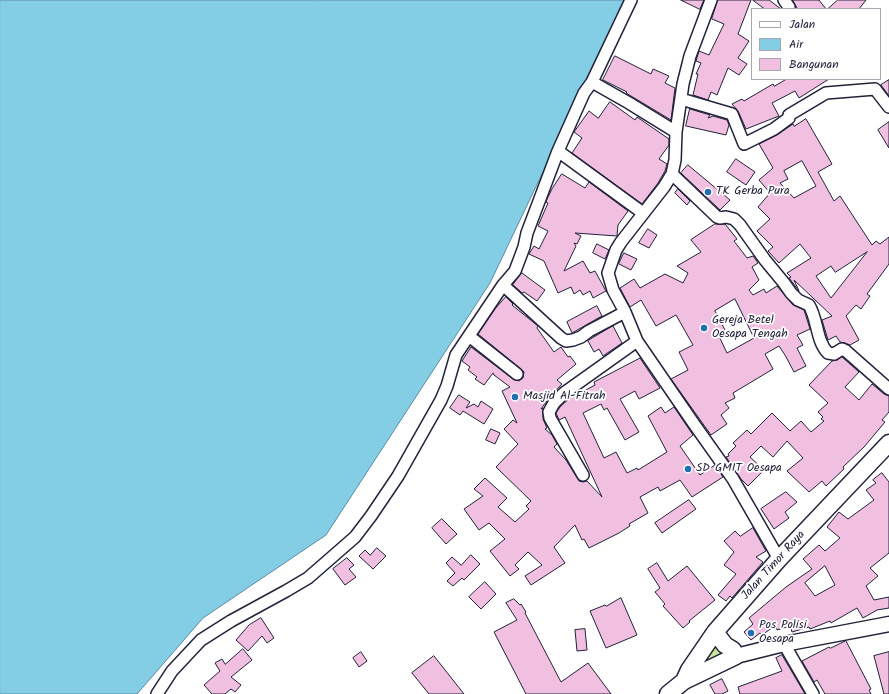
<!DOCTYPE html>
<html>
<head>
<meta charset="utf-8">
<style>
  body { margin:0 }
  #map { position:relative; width:889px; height:694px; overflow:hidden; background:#fff; font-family:Kalam,sans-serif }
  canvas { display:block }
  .legend { position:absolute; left:751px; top:8px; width:130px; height:72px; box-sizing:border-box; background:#fff; border:1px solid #a7a7b1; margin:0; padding:5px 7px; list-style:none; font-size:12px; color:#22223b }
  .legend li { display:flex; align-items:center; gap:8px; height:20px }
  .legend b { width:20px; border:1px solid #a7a7b1 }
</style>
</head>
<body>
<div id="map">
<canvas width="889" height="694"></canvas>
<ul class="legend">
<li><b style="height:5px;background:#fff"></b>Jalan</li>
<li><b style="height:11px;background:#84cee5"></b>Air</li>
<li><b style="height:11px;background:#f1bfe0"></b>Bangunan</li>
</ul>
</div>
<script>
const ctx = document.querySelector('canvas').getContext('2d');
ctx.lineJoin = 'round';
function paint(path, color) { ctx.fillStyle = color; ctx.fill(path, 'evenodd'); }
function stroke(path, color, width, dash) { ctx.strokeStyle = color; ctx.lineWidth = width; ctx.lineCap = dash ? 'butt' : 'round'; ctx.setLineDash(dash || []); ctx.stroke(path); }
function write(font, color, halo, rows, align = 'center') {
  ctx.font = font + ' Kalam,sans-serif'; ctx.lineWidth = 3.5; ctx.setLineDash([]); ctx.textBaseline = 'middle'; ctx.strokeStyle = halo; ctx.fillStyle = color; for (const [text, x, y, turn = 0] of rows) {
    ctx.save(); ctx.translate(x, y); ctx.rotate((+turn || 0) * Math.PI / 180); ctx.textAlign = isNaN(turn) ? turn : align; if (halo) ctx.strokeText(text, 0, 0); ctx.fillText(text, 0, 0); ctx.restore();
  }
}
paint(new Path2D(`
  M725,634L736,651L685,678Z`), '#c9e49b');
const water = new Path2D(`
  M0,0H625L490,283L326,535L203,618L137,694H0Z`);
paint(water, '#84cee5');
stroke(water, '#5d89a1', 1);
const building = new Path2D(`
  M681,0H704L700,9Z
  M718,0H751L738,34L749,41L738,58L747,64L739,75L728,68L717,95L711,92L708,100L693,95L698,74H696L701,63L696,61L699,51L709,55L724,24L712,19Z
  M753,0H769L781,9H765Z
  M793,0H819L826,9H798Z
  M838,0H866L859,9H828Z
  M615,56L651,74L653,69L669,76L665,83L675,88L671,120L626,93L627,92L603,80Z
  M787,79H829L799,98L795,91L772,103L779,116L746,129L738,111L732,104L742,99L744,101L773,84L774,86Z
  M889,80V96L881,85Z
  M610,102L635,120L637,117L669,139V145L659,159L667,164L665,171L658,183L642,204L572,153L582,138L574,132L589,111L598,118Z
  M690,109L710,115L708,118L713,116L727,120L729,125L726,135L686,126Z
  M806,119L832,164L818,172L834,201L840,196L872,245L876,241L880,244L889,237V264L867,294L870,296L861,309L856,305L846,316L859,340L850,345L845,343L840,342L836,336L828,340L822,320L832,316L794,280L799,291L789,278L791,277L787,273L811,258L800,244L779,263L768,251L773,247L757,231L770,219L758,207L770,193L759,180L773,168L759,144L777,135L793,124L794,126ZM802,161L816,186L794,198L780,183L788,179L784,171ZM867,252L831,298L816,276L831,266L835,272Z
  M889,122V148L878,130Z
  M736,159L755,172L746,185L727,172Z
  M688,165L730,200L720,210L681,173Z
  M562,174L585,188L589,182L628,211L618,225L617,236L575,233L581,236L577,244L574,243L576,246L564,271L583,261L590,273L595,271L606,291L593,298L590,291L583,295L580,290L574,294L571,287L558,293L544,261L529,254L534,246L539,249L548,231L538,226L548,203L546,202L547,199L552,189Z
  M678,189L690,201L687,205L675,193Z
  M715,224H725L737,239L734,241L747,258L753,256L756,260L758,263L752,267L759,280L749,290L753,295L764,289L766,293L777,286L793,305L804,310L810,329L797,335L803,345L797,348L806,366L794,372L785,355L779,346L765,354L773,369L733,393L735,398L725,403L729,408L721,415L727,424L711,435L671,379L688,370L679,352L693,345L676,315L656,326L641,300L630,307L620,288L634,279L640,288L665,274L683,283L688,273L677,266L701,252L691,240ZM735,299L754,338L727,353L718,334L725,330L715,311Z
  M648,229L657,235L649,248L639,243Z
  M597,244L609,250L605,259L593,253Z
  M624,253L637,259L631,270L619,264Z
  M522,273L545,290L537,301L524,292L522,293L513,285Z
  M506,297L513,304L512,305L538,326L537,328L554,352L561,347L568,357L570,356L576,364L557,380L562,384L549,398L541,409L543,408V419L547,428L545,429L552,435L557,444L554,447L566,460L579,481L583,482L587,481L602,497L565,417L559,420L556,413L560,407L573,395V397L595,385L594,382L640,358L660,388L639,399L635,391L620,399L639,432L625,440L607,408L604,410L601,404L583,413L604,458L616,452L627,473L637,468L638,470L667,452L648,416L661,407L665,413L674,407L693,435L680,446L700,475L715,465L723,477L692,497L680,480L660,491L658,487L640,497L648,513L629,524L630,526L619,533L589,548L584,539L582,540L575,525L554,547L565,563L531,585L525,576L542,565L528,552L515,565L519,569L510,576L490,551L505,539L489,523L479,530L464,509L483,496L474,489L485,478L507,498L498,507L515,522L529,509L526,506L531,501L496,467L518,444L504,429L513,420L517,423L502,391L510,387L494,375L493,373L484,385L475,379L477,377L468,370L470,367L462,361L471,347L513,379L519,381L523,378L524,372L521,369L478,334L495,309Z
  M597,306L602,316L572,333L567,322Z
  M613,326L622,343L603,356L599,349L594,352L588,341Z
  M842,357L859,372L845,387L859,400L872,384L884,394L889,396V412L882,420L885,422L864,447L843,467L844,469L826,486L822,481L809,492L787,471L803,458L787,441L773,457L761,446L750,457L762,468V472L748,486L741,479L726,457L729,456L728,454L736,446L733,443L747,430L751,434L772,413L790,431L801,421L811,432L824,421L821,419L823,417L818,412L828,403L809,385L832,361L837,360Z
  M459,395L470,402L466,408L474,404L478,407L481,401L493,409L484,424L463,411L460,415L450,408Z
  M491,429L500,433L495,444L486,440Z
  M882,473L889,482V553L870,568L878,576L866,586L874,600L889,597V608L877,610L863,618L857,608L831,623L830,621L810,629L809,627L792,632L790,626L777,630L776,625L762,635L760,633L751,640L744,632L753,624L749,618L786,587L812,569L803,559L819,545L825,551L840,538L827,527L839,512L848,519L874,500L866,490L876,483L873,480ZM825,566L835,585L815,596L805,583Z
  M786,492L797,502L785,512L789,518L774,529L761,509Z
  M689,500L696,509L662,533L655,523Z
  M442,519L457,534L446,544L432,528Z
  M753,528L766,551L756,557L763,562L732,598L730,596L726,601L718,595L736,574L724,565L734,552L724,541L735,531L740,536Z
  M377,548L386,556L373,569L359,556L365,550L370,555Z
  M471,555L480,564L464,580L462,578L453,586L447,581L455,573L446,563L452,557L461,565Z
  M347,558L354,565L349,569L356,577L345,585L333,569Z
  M657,563L668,581L687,566L715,600L689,621L690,622L683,628L663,606L665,604L655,592L660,588L648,569Z
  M485,582L496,594L481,609L469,597Z
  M621,598L637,635L606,648L590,611L605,605L606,606Z
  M514,599L520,605L521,604L526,612L525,613L561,682L588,663L611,694H526L494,632L517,620L506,603Z
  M261,618L274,638L267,643L262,636L248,651L236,640L249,625Z
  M585,629L587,650L577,651L575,630Z
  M846,641L871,689L869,690L871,694H825L817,680L814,682L802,661L829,647L830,648Z
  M243,649L252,660L231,677L241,685L235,692L231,689L225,694H212L204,685L220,671L215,663L222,659L225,664Z
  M361,652L367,661L359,667L353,658Z
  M889,652V694H884L874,656Z
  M782,655L805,694H740L738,687L782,671L776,658Z
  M434,656L464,694H429L412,673Z
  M722,679L728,691L722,694H715L710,685Z`);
paint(building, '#f1bfe0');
stroke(building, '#22223b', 1);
const minor = new Path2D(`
  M711,0L690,56L683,84L676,132L675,160L672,174L664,187L621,242L616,250L608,273L613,290L625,312L637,341L694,424L733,479L779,559
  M784,0L789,7
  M592,82L629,103L676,132
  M681,99L732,114L744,144L774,129L789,118V115L826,93L875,89L889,107
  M558,151L643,213
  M672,174L717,217L720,218L726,217L734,219L740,225L765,260L784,283L791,293L798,300L809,305C818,320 816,341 828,353L834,354L842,349L846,351L889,389
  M503,285L561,338L566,341L573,340L581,337L589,331L625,312
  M469,336L517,374
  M583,475L550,418L549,412L554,403L564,393L637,341
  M784,644L813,694
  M157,694L172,671L201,640L231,621L286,591L308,578L355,537L371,516L398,476L441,400L447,386L456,355L503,285L515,271L524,247L527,233L558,151L584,93L592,82L631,0`);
const major = new Path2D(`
  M736,656L784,644L889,624`);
const highway = new Path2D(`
  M684,681L736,656L733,650L725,645L715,632
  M668,694L684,681L689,670L715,632L779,559L889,443`);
stroke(minor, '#22223b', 14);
stroke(major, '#22223b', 17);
stroke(highway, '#22223b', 19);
stroke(minor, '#fff', 11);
stroke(major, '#fff', 14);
stroke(highway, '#fff', 16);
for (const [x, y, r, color] of [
  [708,192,4,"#1f6fb2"],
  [704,328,4,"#1f6fb2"],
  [515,397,4,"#1f6fb2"],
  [688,469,4,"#1f6fb2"],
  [751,633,4,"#1f6fb2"]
]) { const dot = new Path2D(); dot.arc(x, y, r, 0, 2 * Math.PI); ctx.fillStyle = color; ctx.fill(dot); stroke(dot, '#fff', 1.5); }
write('12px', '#22223b', '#fff', [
  ["TK Gerba Pura",716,192],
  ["Gereja Betel",712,321],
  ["Oesapa Tengah",712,335],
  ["Masjid Al-Fitrah",523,397],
  ["SD GMIT Oesapa",696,469],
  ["Pos Polisi",759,626],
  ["Oesapa",759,640]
], 'left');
write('12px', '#22223b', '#fff', [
  ["Jalan Timor Raya",774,566,-48]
]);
</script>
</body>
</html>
